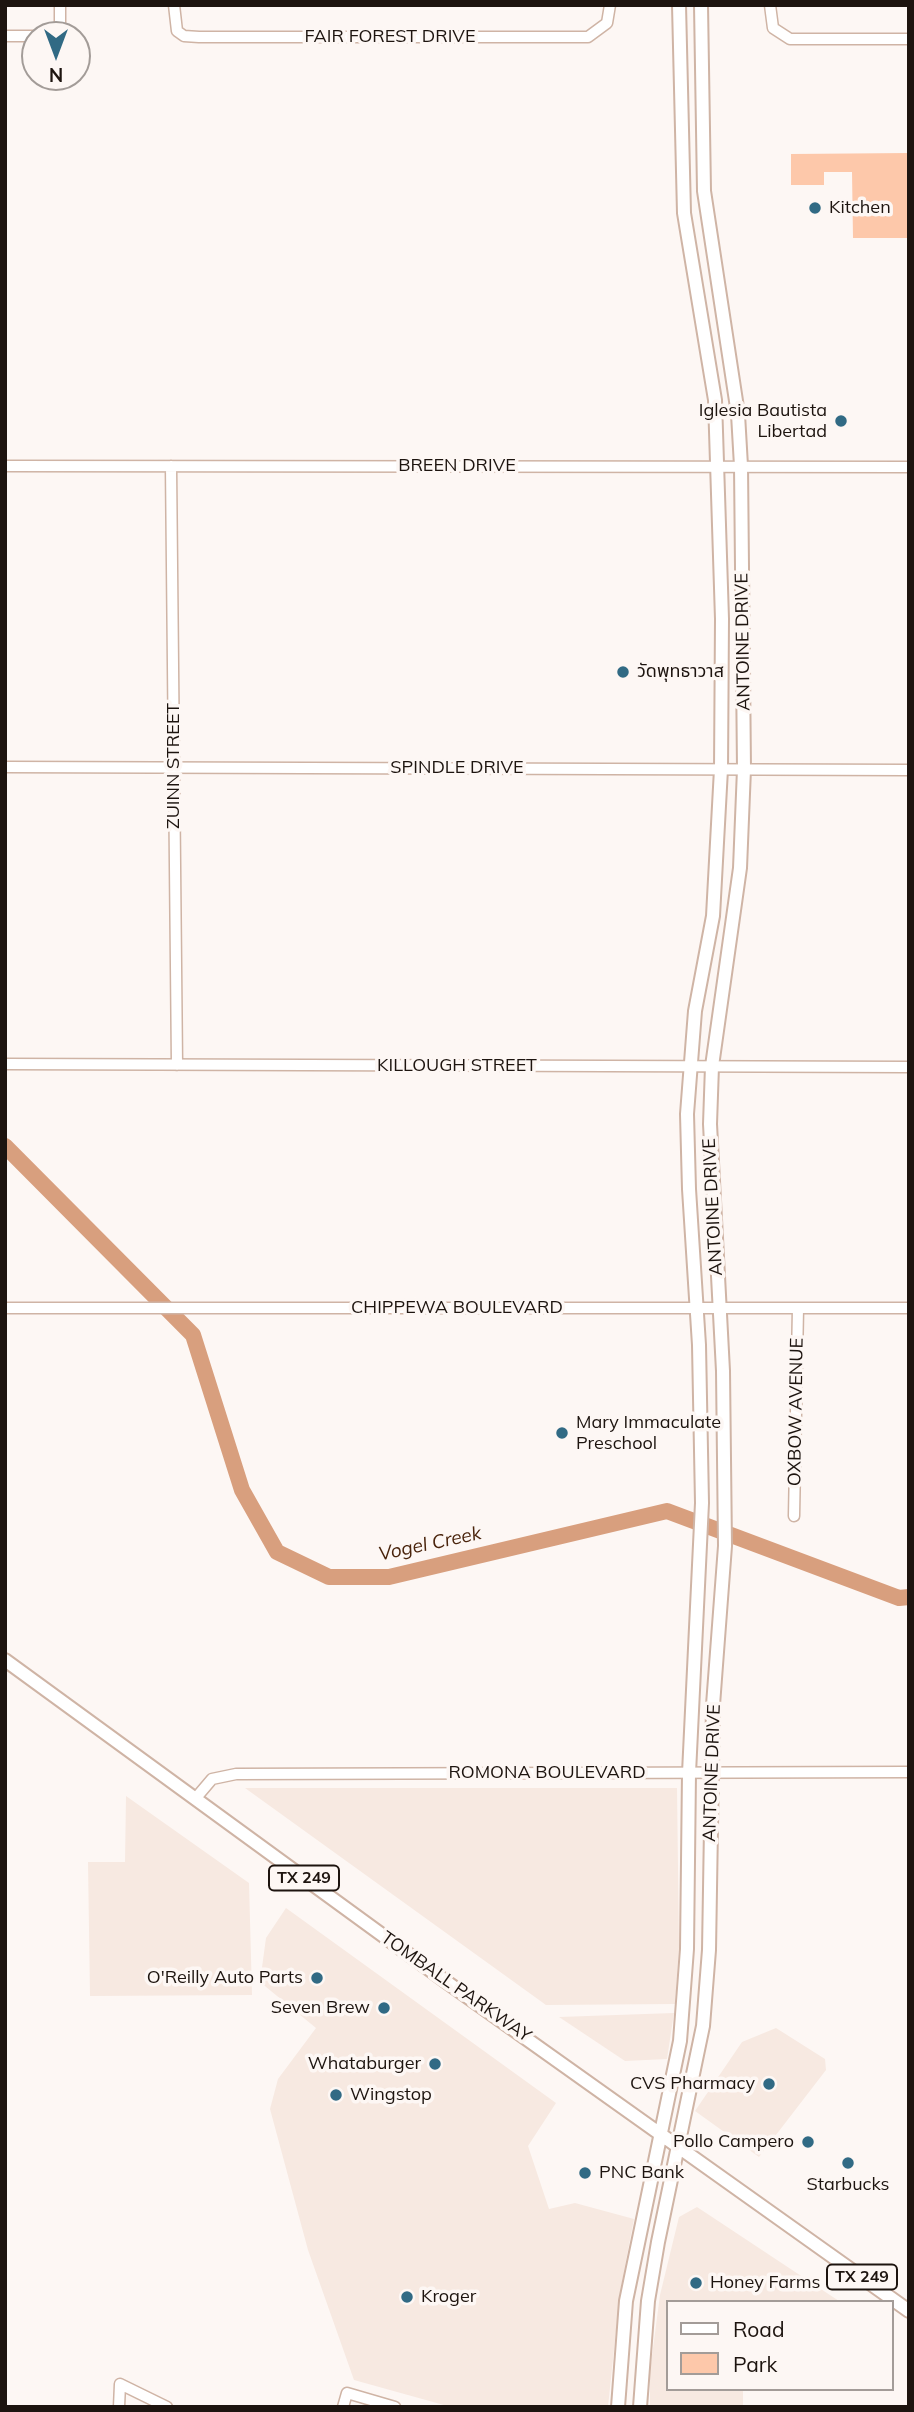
<!DOCTYPE html>
<html>
<head>
<meta charset="utf-8">
<style>
  body { margin:0 }
  #map { position:relative; width:914px; height:2412px; overflow:hidden; background:#fdf7f4; font-family:Mulish,sans-serif }
  canvas { display:block }
  .frame { position:absolute; inset:0; border:7px solid #1d140f; pointer-events:none }
  .legend { position:absolute; left:666px; top:2300px; width:228px; height:91px; box-sizing:border-box; background:#fdf7f4; border:2px solid #a39c98; margin:0; padding:9px 12px; list-style:none; font-size:21px; color:#1d140f }
  .legend li { display:flex; align-items:center; gap:14px; height:35px }
  .legend b { width:35px; border:2px solid #a39c98 }
  .north { position:absolute; left:21px; top:21px; width:70px; height:70px; box-sizing:border-box; background:#fdf7f4; border:2px solid #a39c98; border-radius:50%; rotate:180deg; font-size:19px; font-weight:700; line-height:28px; text-align:center; color:#1d140f }
  .north::after { content:''; display:block; margin:auto; width:24px; height:32px; background:#316a84; clip-path:polygon(50% 0,100% 100%,50% 72%,0 100%) }
</style>
</head>
<body>
<div id="map">
<canvas width="914" height="2412"></canvas>
<div class="frame"></div>
<ul class="legend">
<li><b style="height:9px;background:#fff"></b>Road</li>
<li><b style="height:19px;background:#fdc8aa"></b>Park</li>
</ul>
<div class="north">N</div>
</div>
<script>
const ctx = document.querySelector('canvas').getContext('2d');
ctx.lineJoin = 'round';
function paint(path, color) { ctx.fillStyle = color; ctx.fill(path, 'evenodd'); }
function stroke(path, color, width, dash) { ctx.strokeStyle = color; ctx.lineWidth = width; ctx.lineCap = dash ? 'butt' : 'round'; ctx.setLineDash(dash || []); ctx.stroke(path); }
function write(font, color, halo, rows, align = 'center') {
  ctx.font = font + ' Mulish,"Noto Sans Thai",sans-serif'; ctx.lineWidth = 7; ctx.setLineDash([]); ctx.textBaseline = 'middle'; ctx.strokeStyle = halo; ctx.fillStyle = color; for (const [text, x, y, turn = 0] of rows) {
    ctx.save(); ctx.translate(x, y); ctx.rotate((+turn || 0) * Math.PI / 180); ctx.textAlign = isNaN(turn) ? turn : align; if (halo) ctx.strokeText(text, 0, 0); ctx.fillText(text, 0, 0); ctx.restore();
  }
}
paint(new Path2D(`
  M245,1788H677L679,1947L675,2004L546,2005Z
  M126,1796L249,1883L252,1995L90,1996L88,1862H125Z
  M286,1908L556,2103L528,2146L549,2209L575,2203L634,2219L620,2292L608,2407H451L354,2380L308,2250L270,2109L278,2079L316,2028L260,1982L266,1938Z
  M674,2013L667,2059L625,2061L559,2017Z
  M776,2028L825,2059L826,2070L759,2157L695,2111L742,2042Z
  M697,2207L839,2301L667,2302V2389H743V2407H650V2371L660,2295L679,2217Z`), '#f7e9e1');
paint(new Path2D(`
  M909,153V238H853L852,172H824V185H791V154Z`), '#fdc8aa');
stroke(new Path2D(`
  M5,1146L193,1335L242,1490L277,1552L329,1577H389L667,1511L899,1598L909,1597`), '#d89f7e', 16);
const minor = new Path2D(`
  M174,5L177,31L184,36L199,37H588L607,23L610,5
  M770,5L773,28L790,39H909
  M60,35V5
  M5,36H35
  M60,77V80
  M5,466L909,467
  M171,466L177,1065
  M5,767L909,770
  M5,1064L909,1067
  M5,1308H909
  M794,1516L798,1308
  M195,1799L212,1779L236,1774L909,1772
  M119,2407L120,2384L167,2407
  M343,2407L347,2393L395,2407`);
const major = new Path2D(`
  M5,1660L448,1983L909,2311
  M618,2407L626,2301L680,2041L687,1949L689,1773L702,1503L699,1345L689,1189L687,1114L695,1011L713,916L721,769L722,619L715,400L684,213L679,5
  M640,2407L648,2301L658,2242L703,2026L709,1950L713,1705L725,1546L723,1371L710,1124L712,1066L740,868L744,769L741,466L738,414L704,191L701,5`);
stroke(minor, '#cfb4a5', 13);
stroke(major, '#cfb4a5', 16);
stroke(minor, '#fff', 10);
stroke(major, '#fff', 12);
for (const [x, y, r, color] of [
  [815,208,7,"#316a84"],
  [841,421,7,"#316a84"],
  [623,672,7,"#316a84"],
  [562,1433,7,"#316a84"],
  [317,1978,7,"#316a84"],
  [384,2008,7,"#316a84"],
  [435,2064,7,"#316a84"],
  [769,2084,7,"#316a84"],
  [336,2095,7,"#316a84"],
  [808,2142,7,"#316a84"],
  [848,2163,7,"#316a84"],
  [585,2173,7,"#316a84"],
  [696,2283,7,"#316a84"],
  [407,2297,7,"#316a84"]
]) { const dot = new Path2D(); dot.arc(x, y, r, 0, 2 * Math.PI); ctx.fillStyle = color; ctx.fill(dot); stroke(dot, '#fdf7f4', 2.5); }
for (const [x, y, w] of [
  [304,1878,70],
  [862,2277,70]
]) { const box = new Path2D(); box.roundRect(x - w / 2, y - 12.5, w, 25, 5); ctx.fillStyle = '#fdf7f4'; ctx.fill(box); stroke(box, '#1d140f', 2); }
write('bold 16px', '#1d140f', null, [
  ["TX 249",304,1878],
  ["TX 249",862,2277]
]);
write('18px', '#1d140f', '#fdf7f4', [
  ["FAIR FOREST DRIVE",390,37],
  ["BREEN DRIVE",457,466],
  ["ANTOINE DRIVE",743,642,-91],
  ["ZUINN STREET",174,766,-90],
  ["SPINDLE DRIVE",457,768],
  ["KILLOUGH STREET",457,1066],
  ["ANTOINE DRIVE",713,1207,-93],
  ["CHIPPEWA BOULEVARD",457,1308],
  ["OXBOW AVENUE",796,1412,-89],
  ["ROMONA BOULEVARD",547,1773],
  ["ANTOINE DRIVE",712,1773,-88],
  ["TOMBALL PARKWAY",456,1987,35]
]);
write('18px', '#1d140f', '#fdf7f4', [
  ["Kitchen",829,208],
  ["Iglesia Bautista",827,411,"right"],
  ["Libertad",827,432,"right"],
  ["วัดพุทธาวาส",637,672],
  ["Mary Immaculate",576,1423],
  ["Preschool",576,1444],
  ["O'Reilly Auto Parts",303,1978,"right"],
  ["Seven Brew",370,2008,"right"],
  ["Whataburger",421,2064,"right"],
  ["CVS Pharmacy",755,2084,"right"],
  ["Wingstop",350,2095],
  ["Pollo Campero",794,2142,"right"],
  ["PNC Bank",599,2173],
  ["Starbucks",848,2185,"center"],
  ["Honey Farms",710,2283],
  ["Kroger",421,2297]
], 'left');
write('italic 19px', '#4a240c', '#fdf7f4', [
  ["Vogel Creek",430,1544,-12]
]);
</script>
</body>
</html>
